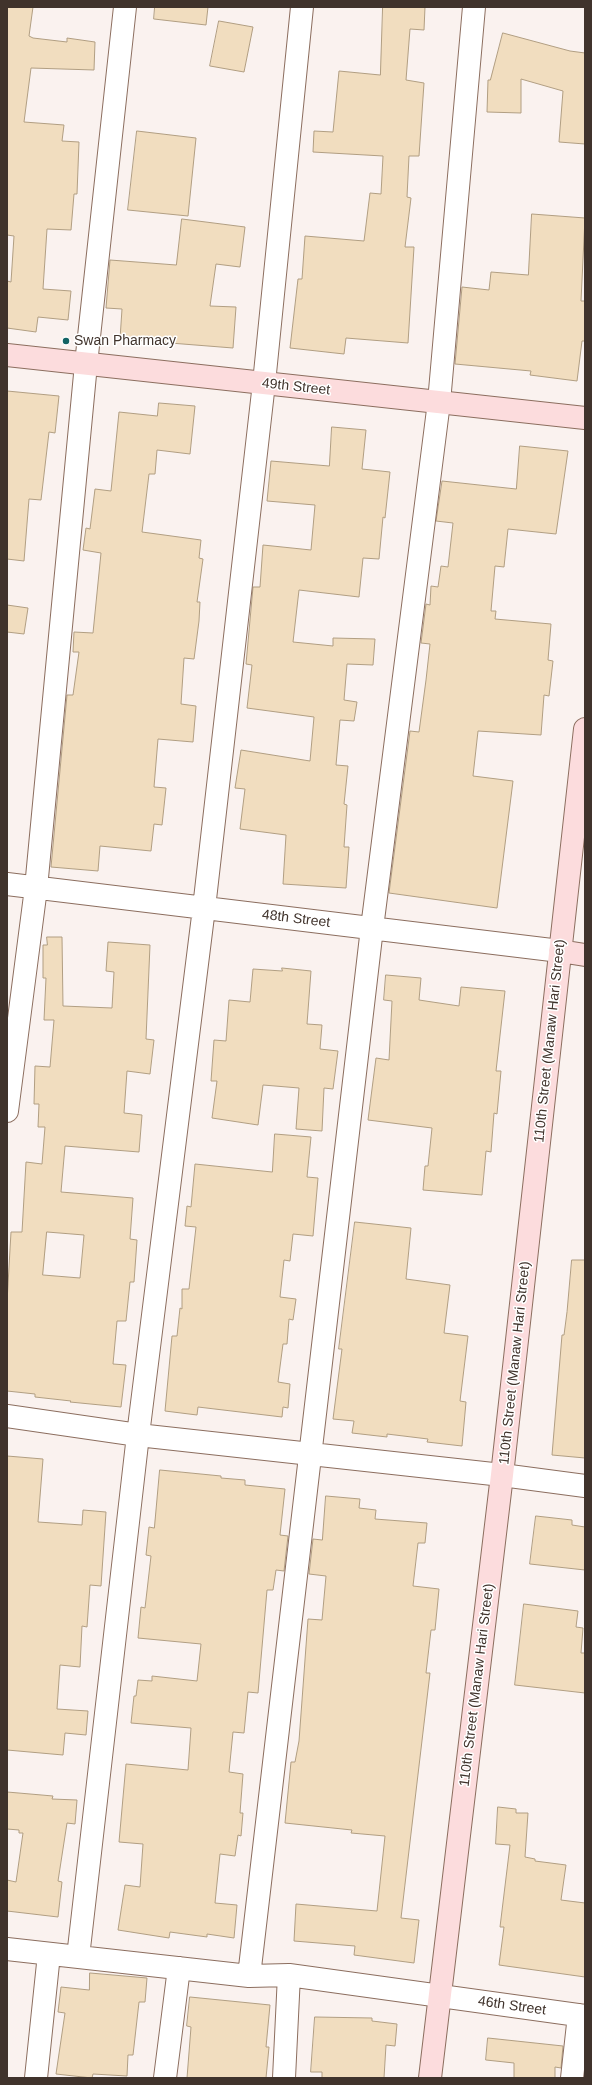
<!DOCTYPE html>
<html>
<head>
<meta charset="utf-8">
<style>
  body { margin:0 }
  #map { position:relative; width:592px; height:2085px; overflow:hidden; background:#faf2ef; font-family:Arial,sans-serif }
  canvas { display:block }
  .frame { position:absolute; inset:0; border:8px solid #40332c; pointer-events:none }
</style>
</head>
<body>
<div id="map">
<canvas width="592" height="2085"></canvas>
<div class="frame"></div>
</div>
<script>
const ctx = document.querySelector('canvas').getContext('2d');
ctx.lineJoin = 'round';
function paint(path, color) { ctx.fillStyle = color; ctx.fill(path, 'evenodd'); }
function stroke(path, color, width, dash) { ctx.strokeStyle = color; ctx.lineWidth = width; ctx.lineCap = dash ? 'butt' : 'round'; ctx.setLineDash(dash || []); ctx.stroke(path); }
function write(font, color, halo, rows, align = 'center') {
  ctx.font = font + ' Arial,sans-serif'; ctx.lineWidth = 3; ctx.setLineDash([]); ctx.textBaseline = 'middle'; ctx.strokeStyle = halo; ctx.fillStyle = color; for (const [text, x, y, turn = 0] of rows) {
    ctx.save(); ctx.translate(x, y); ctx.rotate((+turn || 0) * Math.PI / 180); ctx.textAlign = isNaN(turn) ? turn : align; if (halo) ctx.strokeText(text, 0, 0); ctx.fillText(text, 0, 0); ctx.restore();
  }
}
const building = new Path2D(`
  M7,7H33L29,36L33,38L67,42V38L95,42L94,70L31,68L24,122L64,125L62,141L79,142L77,194H74L71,230L47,229L43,289L71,291L68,320L38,317L36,332L7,328V281L11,282L14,236L7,235Z
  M155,7H208L206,25L154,19Z
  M383,7H425L424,30L410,29L406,80L424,83L419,156H409L407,197L411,198L405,247H414L408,343L346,338L344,354L290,348L298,279H302L305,236L364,241L370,193L381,194L383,156L313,152L314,131L333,132L339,71L380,75Z
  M219,21L253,27L244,72L210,66Z
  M503,33L570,51L585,53V144L559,142L563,91L521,79V113L487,112L488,80H490Z
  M137,131L196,138L188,216L128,210Z
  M532,214L585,218L581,301H585V341H582L577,381L530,375L531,371L455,364L462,287L489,290L491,272L528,275Z
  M182,219L245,227L240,267L216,264L210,306L236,307L233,348L120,339L122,309L106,308L110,260L176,265Z
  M7,391L59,396L55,433L49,432L41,500L29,499L24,561L7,559Z
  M159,403L195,406L190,454L157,450L155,474H149L142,532L201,540L199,558L203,559L197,602H200L199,621L194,659L184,658L181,704L196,706L193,742L158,739L154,787L166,788L162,825L154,824L151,851L100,846L98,871L51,867L67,695H73L79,652H73L74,632L93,633L101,553L83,550L86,528L90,529L95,489L111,491L119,412L157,416Z
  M332,427L366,430L362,469L390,472L385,518L383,517L379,559L363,558L359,597L299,590L293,642L333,646V638L375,639L373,665L347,664L344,700L357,702L354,721L340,720L336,765L348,766L344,804L347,805L344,847H349L346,888L283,884L286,835L240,829L245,789L235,788L241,750L310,761L314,717L247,708L252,665L246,664L253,587H260L263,545L311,550L315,505L267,501L271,461L329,466Z
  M520,446L568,451L556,534L508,529L504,567L495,566L491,611H496L495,619L551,624L548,660L553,661L549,696L544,695L541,735L478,731L473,776L513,781L497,908L389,893L410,731L419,732L426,680L430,644L421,643L426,604L430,605L431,586L438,587L441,566L448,567L453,523L436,521L442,481L516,489Z
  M7,605L28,608L24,634L7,632Z
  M47,937H62L63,1006L112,1008L114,972L106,971L108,942L150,945L146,1039L154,1040L150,1074L127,1071L124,1113L142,1115L139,1152L65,1146L61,1192L133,1198L130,1239L137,1240L134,1282H130L126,1321H117L113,1364L126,1365L121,1407L70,1402L71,1401L35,1397V1394L7,1391V1302L11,1232H22L26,1162L42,1164L45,1127H38L39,1104H34L35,1066L50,1067L54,1020H44L46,978H43V945H47ZM47,1232L84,1235L80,1278L43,1275Z
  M282,968L311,971L307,1024L322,1025L320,1049L338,1051L333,1089L324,1088L322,1131L296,1129L299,1088L263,1085L258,1125L212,1118L217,1081H211L214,1040L226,1041L229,1000L250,1002L253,969L282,971Z
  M386,975L421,978L419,1000L459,1006L461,987L505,991L496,1071H501L497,1114L494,1113L491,1152L486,1151L482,1195L423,1190L425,1166H428L432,1128L368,1120L376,1058L389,1060L392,1001L384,1000Z
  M275,1134L311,1137L307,1177L318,1178L313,1236L293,1234L290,1261L284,1260L280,1297L296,1299L293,1320L289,1319L287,1344H283L278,1382L290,1384L288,1408L283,1407L282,1417L198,1407L197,1415L165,1411L172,1336H177L180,1308L182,1309V1289H189L196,1227L185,1226L187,1206L191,1207L195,1164L272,1172Z
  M355,1222L411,1228L406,1279L450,1285L444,1333L468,1336L460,1401L466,1402L462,1446L427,1442L428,1439L387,1434V1437L352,1433L354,1421L333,1419L342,1349H339Z
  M572,1260H585V1458L552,1455L562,1335H564L567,1312Z
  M7,1456L43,1459L38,1522L82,1525L83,1510L106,1512L101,1586L90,1585L87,1627L82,1626L80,1667L60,1665L57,1709L88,1711L86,1735L65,1733L63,1755L7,1750Z
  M160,1470L221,1476V1478L245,1480V1485L285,1489L280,1535L288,1536L284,1571L276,1570L273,1590H267L258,1693L248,1692L244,1733L233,1732L229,1772L243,1774L240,1813H243L241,1836L238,1835L235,1856L220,1854L215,1903L237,1905L234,1938L207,1934V1937L170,1932L169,1938L118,1930L125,1885L140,1887L143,1844L119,1842L126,1764L188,1770L191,1728L131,1723L134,1696H136L138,1680L152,1681V1676L197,1681L201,1644L138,1638L141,1607L145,1608L151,1556L146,1555L149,1527L154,1528Z
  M326,1496L360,1499L359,1508L376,1510L375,1519L427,1523L425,1543H418L413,1586L439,1589L435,1630H431L426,1673H430L401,1918L419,1920L414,1963L354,1955L355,1946L294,1941L296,1904L377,1911L385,1836L351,1833L352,1830L285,1823L291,1762H295L299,1741L308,1619L322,1620L326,1576L309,1574L313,1539L322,1540Z
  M536,1516L572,1520V1525L585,1527V1570L530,1564Z
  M524,1604L578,1611L576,1627L583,1628L581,1653H585V1693L515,1685Z
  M7,1792L53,1796L52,1799L77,1800L75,1824L67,1823L58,1881L62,1882L58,1917L7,1911V1880L16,1882L23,1833H19V1830L7,1829Z
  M498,1807L516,1809V1813H528L525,1857L535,1859V1861L566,1865L561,1900L585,1903V1977L499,1965L504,1927H500L510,1845L496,1844Z
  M90,1973L147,1978L145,2002H139L133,2055H128L127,2076L93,2074L92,2078L56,2074L65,2013L58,2012L61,1987L89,1990Z
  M190,1997L270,2005L266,2047H269L266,2078H187L191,2027L187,2026Z
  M315,2017L372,2018V2021L397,2024L395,2046L386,2045L384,2078H322V2072H311Z
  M488,2038L563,2046L561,2068L555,2067V2078H514V2063L486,2060Z`);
paint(building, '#f1ddbf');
stroke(building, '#b19e82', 1);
const street = new Path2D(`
  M7,884L560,951
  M7,1111L36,888L86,364L125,7
  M7,1416L138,1435L502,1475L585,1486
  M7,1949L249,1976L289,1975L585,2016
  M78,1957L138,1435L204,908L264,383L302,7
  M249,1976L372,928L439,402L474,7
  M36,2078L49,1954
  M165,2078L179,1968
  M284,2078L289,1975
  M572,2078L579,2015`);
const secondary = new Path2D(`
  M7,355L585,418
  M560,951L585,955
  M430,2078L502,1475L585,729`);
stroke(street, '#8c6e5f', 24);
stroke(secondary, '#8c6e5f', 24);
stroke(street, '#fff', 22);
stroke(secondary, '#fcdcdd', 22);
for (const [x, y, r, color] of [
  [66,341,4,"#126364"]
]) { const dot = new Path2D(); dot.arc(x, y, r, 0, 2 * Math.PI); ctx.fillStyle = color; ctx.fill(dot); stroke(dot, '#fff', 1.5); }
write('14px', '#40332c', '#fff', [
  ["Swan Pharmacy",74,341]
], 'left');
write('14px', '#40332c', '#fff', [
  ["49th Street",296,387,6],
  ["48th Street",296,919,7],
  ["110th Street (Manaw Hari Street)",550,1041,-84],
  ["110th Street (Manaw Hari Street)",515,1363,-84],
  ["110th Street (Manaw Hari Street)",477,1685,-83],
  ["46th Street",512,2006,8]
]);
</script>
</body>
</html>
